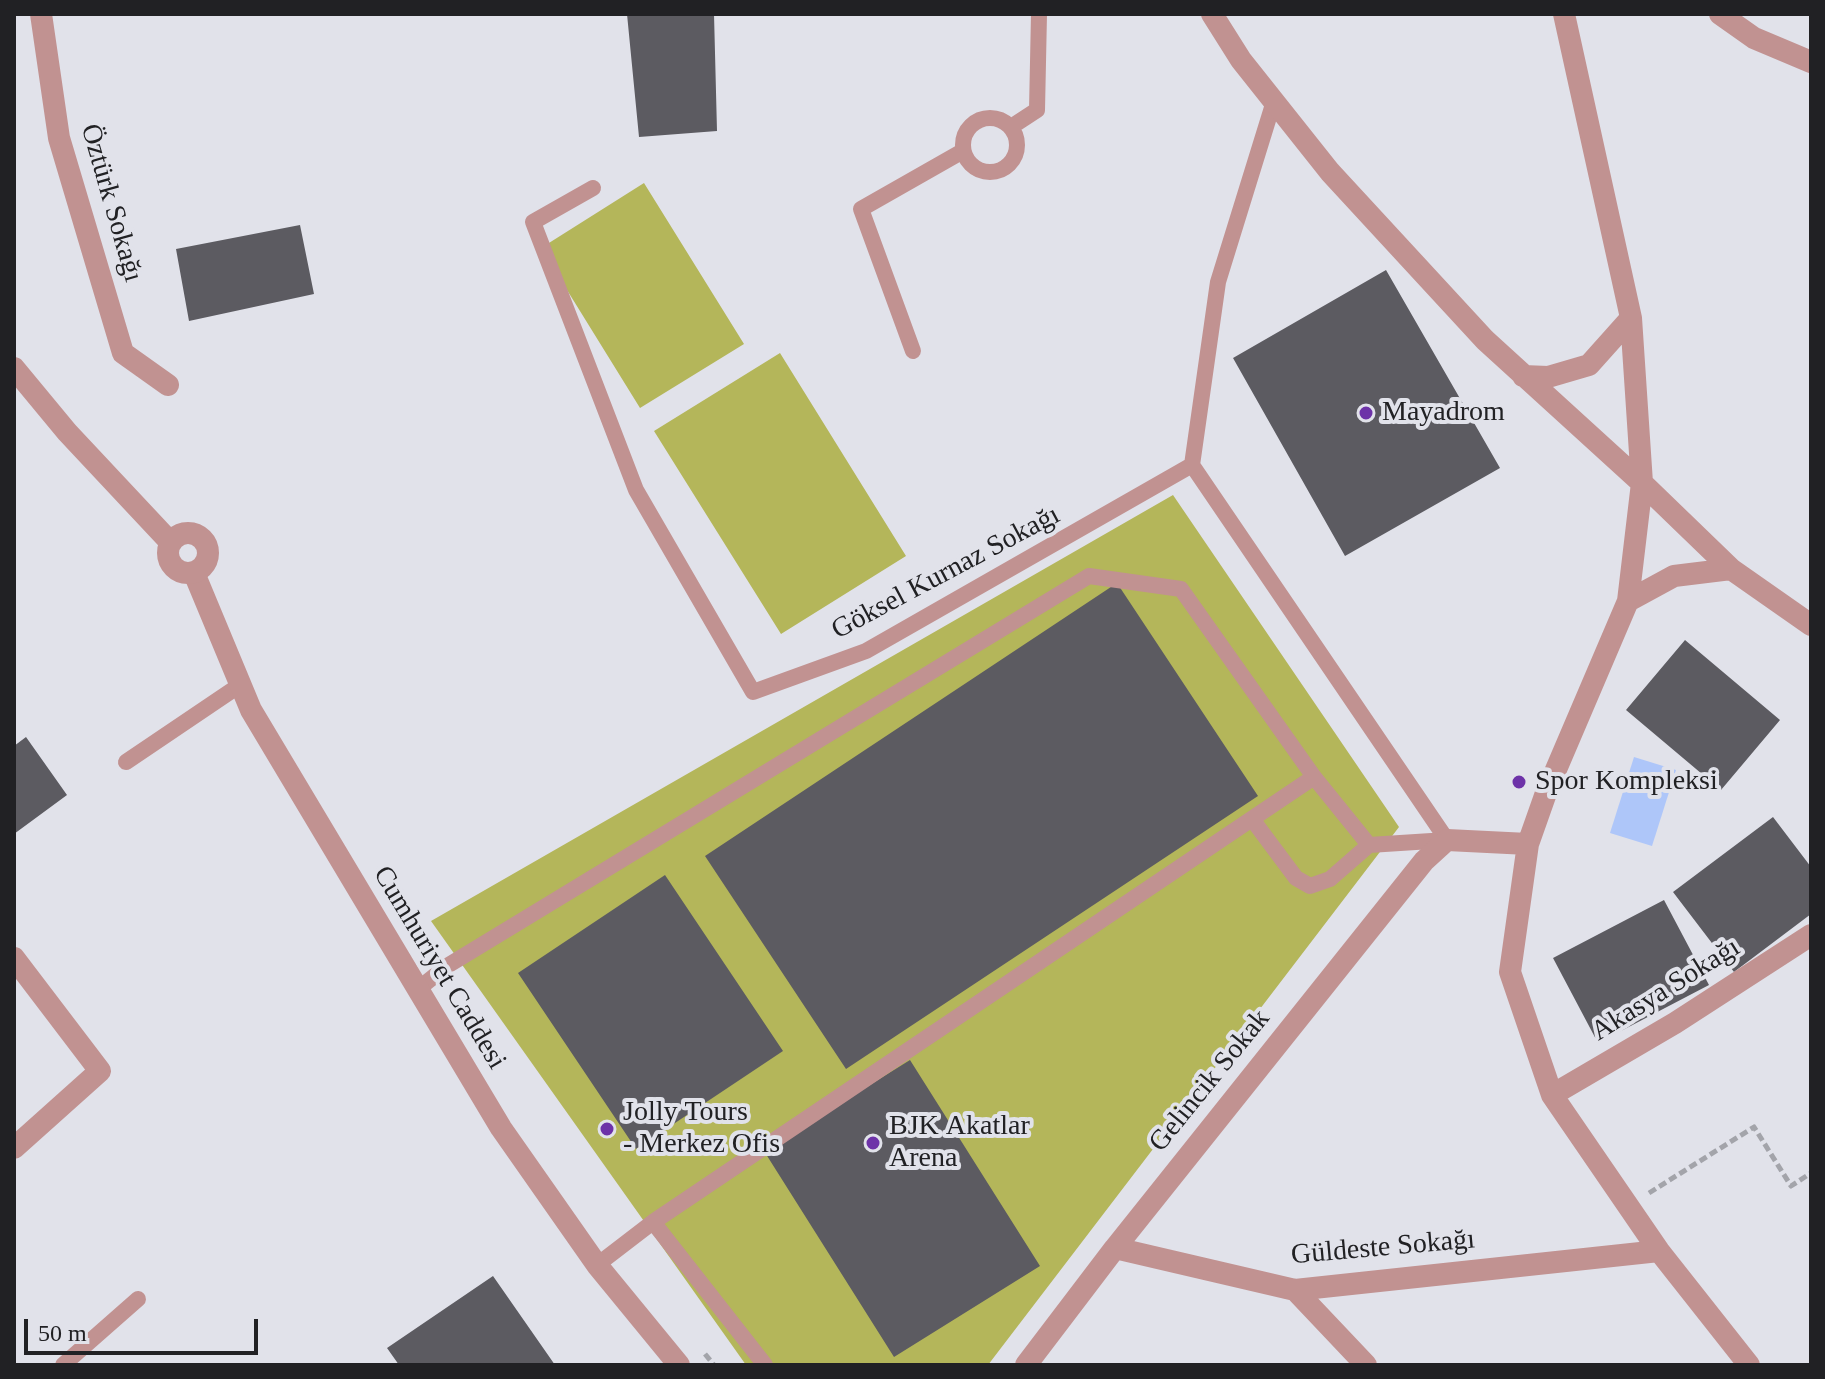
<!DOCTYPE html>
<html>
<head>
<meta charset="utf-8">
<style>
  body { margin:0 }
  #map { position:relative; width:1825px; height:1379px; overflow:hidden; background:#e1e2ea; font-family:"Times New Roman",serif }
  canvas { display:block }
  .frame { position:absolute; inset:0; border:16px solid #212124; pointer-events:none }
  .scale { position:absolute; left:24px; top:1319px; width:234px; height:36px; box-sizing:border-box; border:4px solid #212124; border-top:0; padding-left:10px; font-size:24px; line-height:28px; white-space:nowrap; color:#212124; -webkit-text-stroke:6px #e1e2ea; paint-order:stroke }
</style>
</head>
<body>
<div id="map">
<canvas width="1825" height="1379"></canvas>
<div class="frame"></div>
<div class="scale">50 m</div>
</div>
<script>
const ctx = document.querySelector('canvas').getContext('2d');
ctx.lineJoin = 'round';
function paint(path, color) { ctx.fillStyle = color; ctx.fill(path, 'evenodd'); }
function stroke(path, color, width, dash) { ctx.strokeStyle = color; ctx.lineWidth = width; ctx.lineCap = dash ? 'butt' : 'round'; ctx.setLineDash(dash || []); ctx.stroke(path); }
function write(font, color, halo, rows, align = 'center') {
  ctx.font = font + ' "Times New Roman",serif'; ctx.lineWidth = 8; ctx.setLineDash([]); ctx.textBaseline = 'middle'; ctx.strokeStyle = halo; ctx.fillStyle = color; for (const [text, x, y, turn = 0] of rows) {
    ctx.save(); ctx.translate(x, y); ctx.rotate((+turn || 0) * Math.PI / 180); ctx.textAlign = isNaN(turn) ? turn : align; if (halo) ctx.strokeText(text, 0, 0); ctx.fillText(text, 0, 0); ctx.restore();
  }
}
paint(new Path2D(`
  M644,183L744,344L640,408L541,248Z
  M780,353L906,556L781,634L654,431Z
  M1173,495L1399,827L988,1365H746L431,921Z`), '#b4b65a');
paint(new Path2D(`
  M1634,757L1676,770L1652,846L1610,833Z`), '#aec6f9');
paint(new Path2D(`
  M627,14H714L717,131L639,137Z
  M300,225L314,294L189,321L176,249Z
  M1386,270L1500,468L1345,556L1233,358Z
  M1117,583L1258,796L846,1069L705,856Z
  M1685,640L1780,720L1721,790L1626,710Z
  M26,737L67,795L14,834V746Z
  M1773,817L1811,867V914L1734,972L1673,892Z
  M665,875L783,1051L636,1149L518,973Z
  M1664,900L1709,985L1598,1043L1553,958Z
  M910,1060L1040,1266L894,1357L764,1151Z
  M493,1276L555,1365H399L387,1348Z`), '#5c5b61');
stroke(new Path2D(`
  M1649,1193L1754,1127L1791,1186L1811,1173
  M705,1354L714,1365`), '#a3a4aa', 5, [8, 4]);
stroke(new Path2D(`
  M963 145a27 27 0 1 1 54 0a27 27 0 1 1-54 0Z
  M1011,127L1037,110L1039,14
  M593,188L533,222L636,490L753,692L866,651L1192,465L1447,840
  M913,351L861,209L963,151
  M1192,465L1218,282L1274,101
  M126,762L240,685
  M1252,819L1296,878L1310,886L1330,879L1369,845
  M417,990L447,966L1089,576L1181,589L1314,777L1369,845L1447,840
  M653,1222L765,1365
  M597,1265L653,1222L1314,777
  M63,1365L138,1299`), '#c19291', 16);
stroke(new Path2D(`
  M41,14L59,138L123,353L168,385
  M1212,14L1241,60L1330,172L1485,340L1642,483L1731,569L1811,625
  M1564,14L1631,318L1642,483L1628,601L1546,793L1528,844L1510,972L1552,1095L1659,1251L1749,1365
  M1523,376L1548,377L1589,365L1631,318
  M194,573L251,710L501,1128L597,1265L679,1365
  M1628,601L1674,576L1731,569
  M14,958L100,1071L14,1148
  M1552,1095L1675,1023L1811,935
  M1115,1248L1295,1290L1659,1251
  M1295,1290L1366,1365
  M1026,1365L1115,1248L1424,861L1447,840L1528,844`), '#c19291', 22);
stroke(new Path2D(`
  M1720,14L1754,38L1811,62
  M14,368L67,432L171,543
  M168 553a20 20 0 1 1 40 0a20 20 0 1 1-40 0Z`), '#c19291', 22);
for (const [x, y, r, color] of [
  [1366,413,8,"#6d32a8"],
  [1519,782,8,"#6d32a8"],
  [607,1129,8,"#6d32a8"],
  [873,1143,8,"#6d32a8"]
]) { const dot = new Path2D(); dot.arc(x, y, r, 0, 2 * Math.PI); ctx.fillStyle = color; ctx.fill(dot); stroke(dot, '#e1e2ea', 3); }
write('28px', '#212124', '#e1e2ea', [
  ["Öztürk Sokağı",111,203,74],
  ["Göksel Kurnaz Sokağı",946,573,-28],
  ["Cumhuriyet Caddesi",439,968,59],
  ["Akasya Sokağı",1666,990,-32],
  ["Gelincik Sokak",1210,1081,-51],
  ["Güldeste Sokağı",1383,1248,-5]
]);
write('28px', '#212124', '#e1e2ea', [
  ["Mayadrom",1382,413],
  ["Spor Kompleksi",1535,782],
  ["Jolly Tours",623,1113],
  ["- Merkez Ofis",623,1145],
  ["BJK Akatlar",889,1127],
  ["Arena",889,1159]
], 'left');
</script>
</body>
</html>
